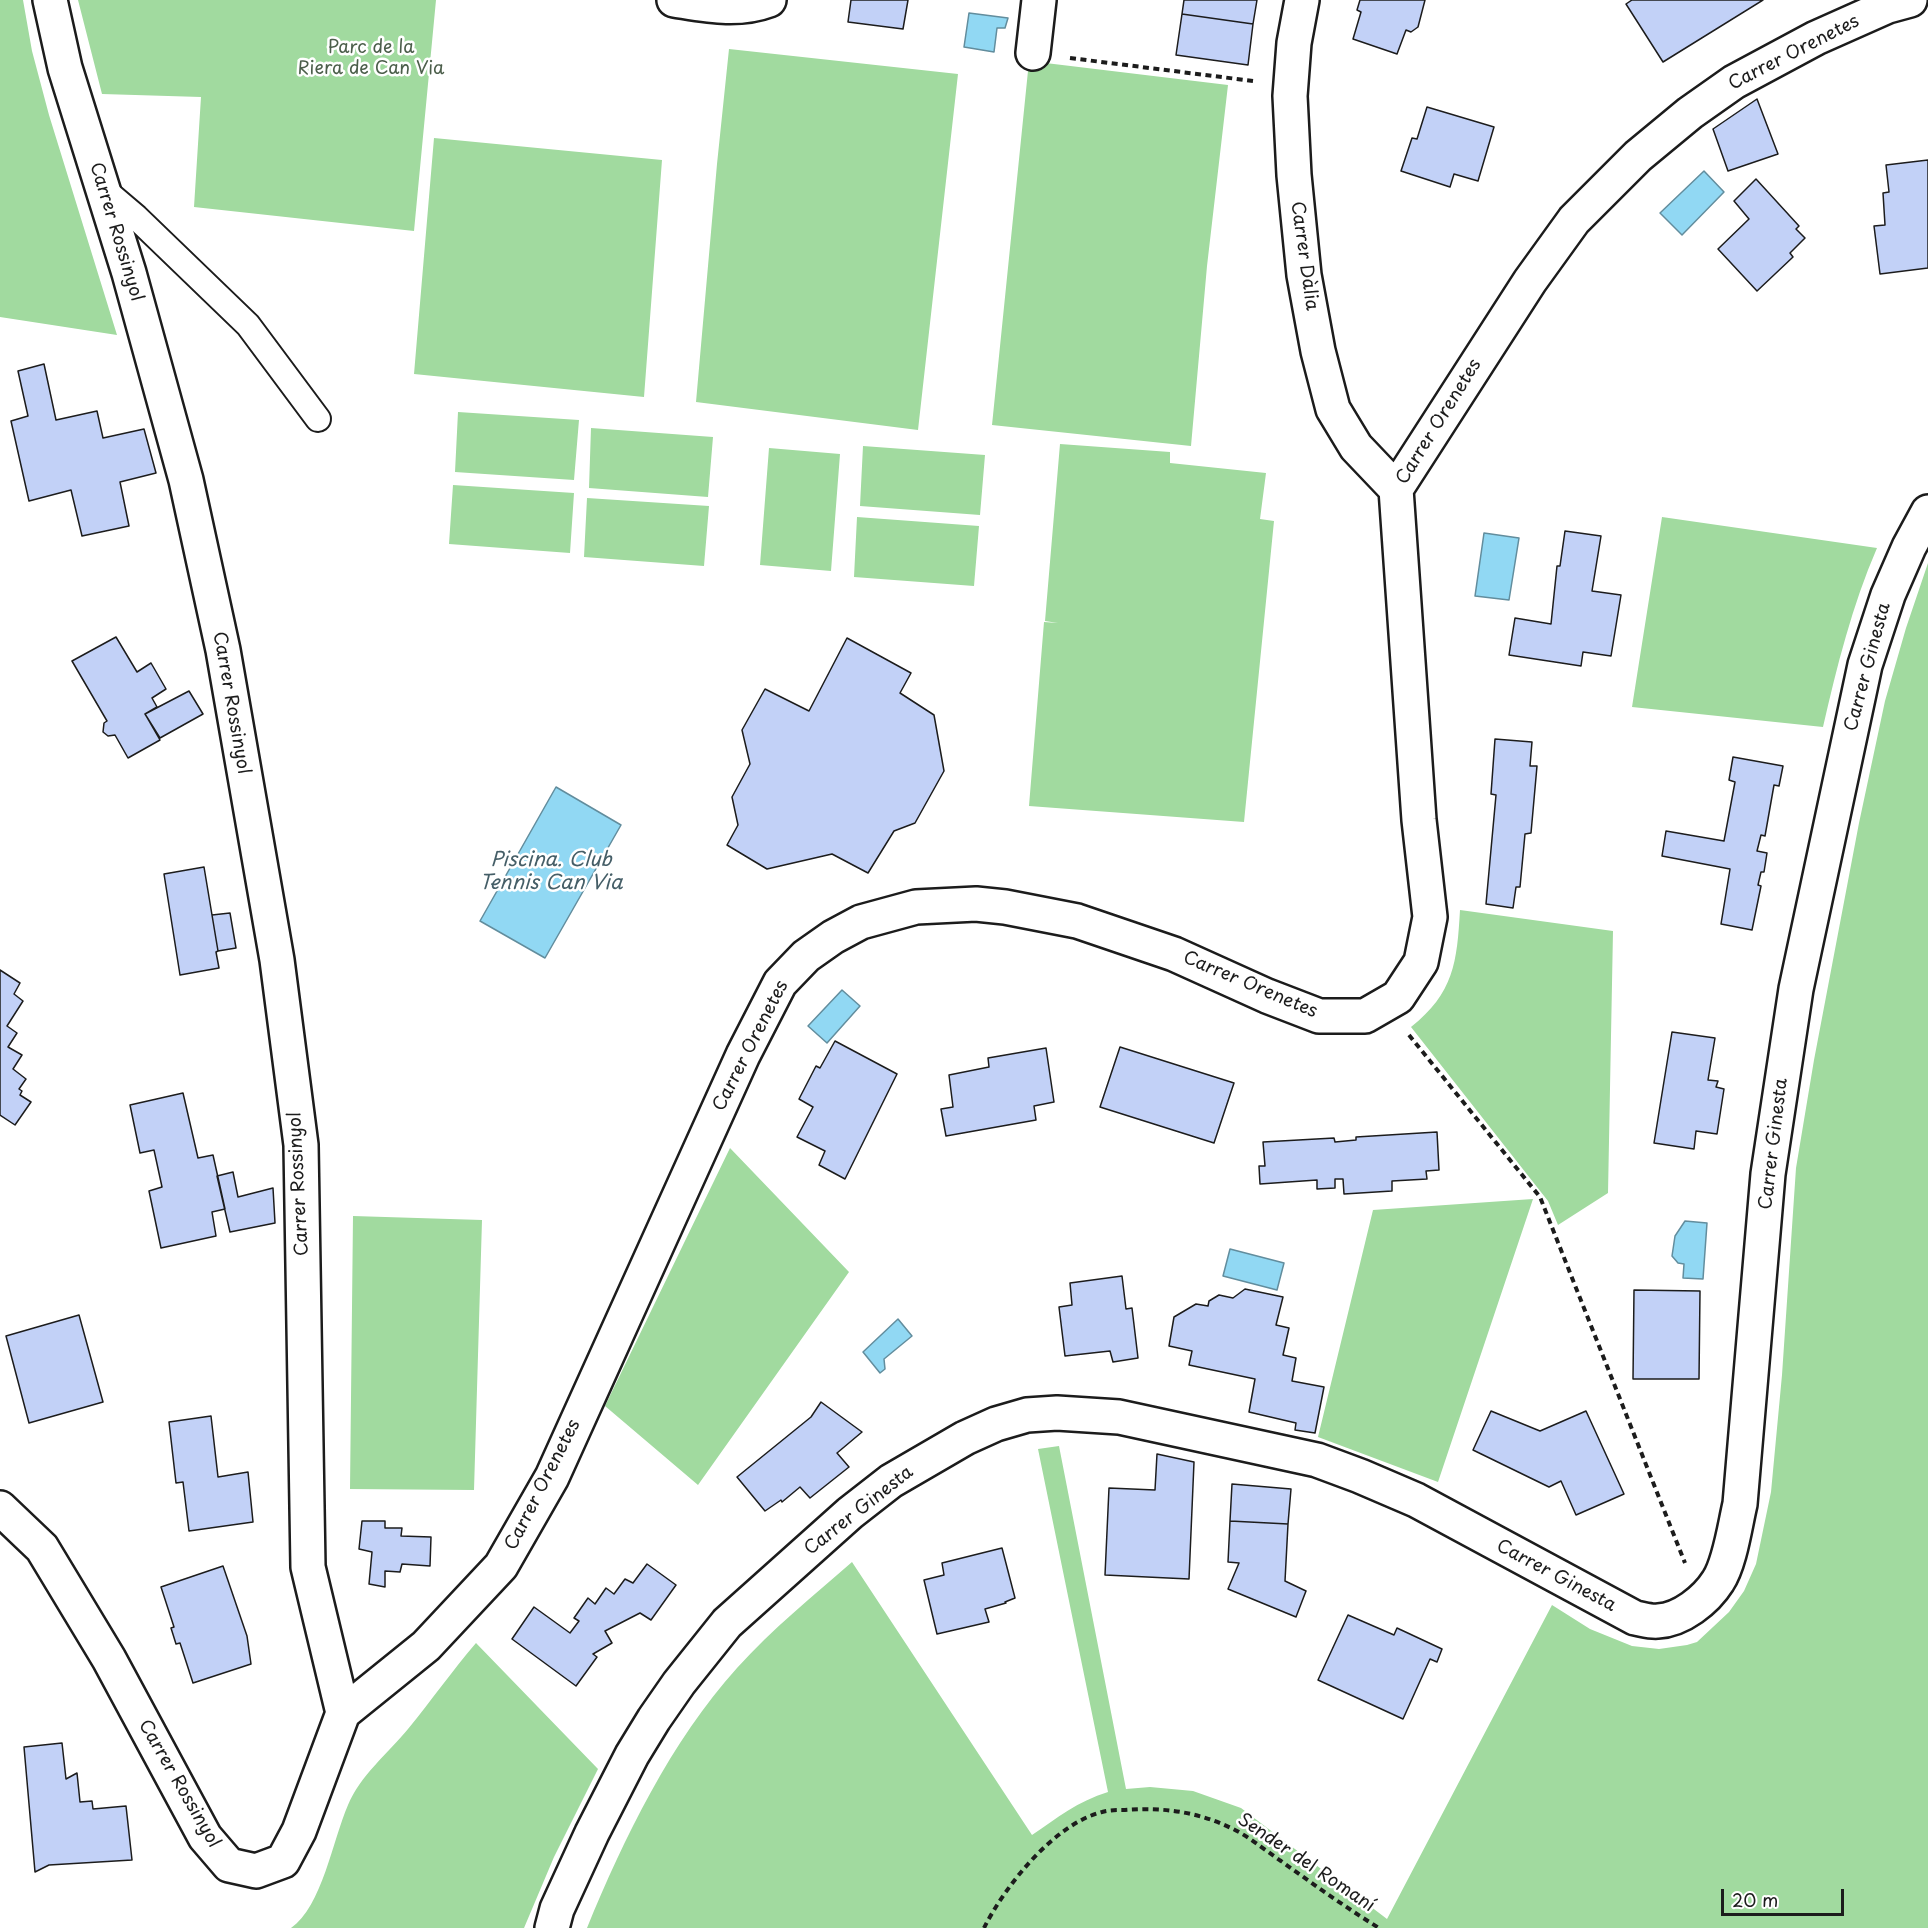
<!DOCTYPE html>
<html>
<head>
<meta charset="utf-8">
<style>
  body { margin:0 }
  #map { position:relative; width:1928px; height:1928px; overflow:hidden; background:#fff; font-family:"Playpen Sans",sans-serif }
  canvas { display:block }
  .scale { position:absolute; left:1721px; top:1889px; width:123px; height:27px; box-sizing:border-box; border:3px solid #1c1c1c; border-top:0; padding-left:8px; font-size:18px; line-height:21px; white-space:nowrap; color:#1c1c1c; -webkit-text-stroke:4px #fff; paint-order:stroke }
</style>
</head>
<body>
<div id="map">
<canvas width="1928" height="1928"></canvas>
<div class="scale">20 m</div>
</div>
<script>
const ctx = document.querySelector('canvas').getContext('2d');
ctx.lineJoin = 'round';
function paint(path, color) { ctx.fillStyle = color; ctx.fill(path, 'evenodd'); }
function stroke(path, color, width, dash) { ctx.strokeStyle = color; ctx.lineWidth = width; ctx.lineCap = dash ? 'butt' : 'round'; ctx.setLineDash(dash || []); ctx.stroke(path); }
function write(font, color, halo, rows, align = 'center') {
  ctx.font = font + ' "Playpen Sans",sans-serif'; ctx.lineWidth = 5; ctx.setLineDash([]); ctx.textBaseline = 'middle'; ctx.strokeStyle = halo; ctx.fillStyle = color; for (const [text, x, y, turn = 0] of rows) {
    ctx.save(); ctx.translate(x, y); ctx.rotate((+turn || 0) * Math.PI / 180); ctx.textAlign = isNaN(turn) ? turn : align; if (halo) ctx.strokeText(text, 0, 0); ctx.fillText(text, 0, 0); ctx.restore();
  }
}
paint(new Path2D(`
  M0,0H23L32,51L49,115L117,335L0,317Z
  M78,0H436L414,231L194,207L201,97L102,94Z
  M729,49L958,74L918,430L696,402L717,164Z
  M1029,61L1228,85L1207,266L1191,446L992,425Z
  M434,138L662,160L644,397L414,374Z
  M458,412L579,420L574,480L455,472Z
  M591,428L713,437L708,497L589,488Z
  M1060,444L1170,452V463L1266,473L1260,519L1274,521L1244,822L1029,806L1044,622L1058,623L1045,621Z
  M863,446L985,455L980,515L860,506Z
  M769,448L840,454L831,571L760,565Z
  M453,485L574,493L570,553L449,544Z
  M587,498L709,506L704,566L584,557Z
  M857,517L979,526L974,586L854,577Z
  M1662,517L1877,548C1852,606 1837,666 1823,727L1632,707Z
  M1928,563V1928H587C624,1838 671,1741 737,1668C772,1629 813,1596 852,1562L1032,1835C1057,1818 1078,1801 1108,1792L1038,1449L1059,1446L1126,1789L1150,1787L1193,1791L1241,1808L1387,1919L1552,1605L1590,1629L1632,1646L1659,1649L1687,1645L1697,1642L1729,1612L1744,1591L1756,1564L1771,1492L1782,1375L1796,1168L1814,1060L1859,823L1885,701L1906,628Z
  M1460,910L1613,931L1608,1193L1558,1225L1548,1201L1411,1027C1454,993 1457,962 1460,910Z
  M730,1148L849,1272L698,1485L605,1406Z
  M1533,1199L1438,1482L1318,1437L1373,1210Z
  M353,1216L482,1220L474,1490L350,1489Z
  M476,1643L598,1769L554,1857L524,1928H291C322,1907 333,1839 348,1805C360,1776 388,1753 408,1729C431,1701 452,1671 476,1643Z`), '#a1da9f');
const water = new Path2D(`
  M969,13L1008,18L1005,28H997L994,52L964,47Z
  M1704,171L1724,192L1682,235L1660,213Z
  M1484,533L1519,538L1509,600L1475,596Z
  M556,787L621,825L545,958L480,921Z
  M842,990L860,1006L827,1043L808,1026Z
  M1685,1221L1707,1223L1703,1279L1683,1278L1684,1264L1678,1263L1672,1256L1675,1236Z
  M1230,1249L1284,1263L1277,1290L1223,1276Z
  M898,1319L912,1336L884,1359L885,1369L880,1373L863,1352Z`);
paint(water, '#91d8f3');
stroke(water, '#628d9d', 1.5);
const building = new Path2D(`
  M851,0H908L903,29L848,22Z
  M1184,0H1257L1253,24L1182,14Z
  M1360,0H1425L1418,27L1411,32L1406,30L1397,54L1353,39L1361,12L1357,10Z
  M1632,0H1763L1663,62L1626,4Z
  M1182,14L1253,24L1248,65L1176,55Z
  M1757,99L1778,154L1728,171L1713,129Z
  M1427,107L1494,127L1478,181L1454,174L1450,187L1401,171L1412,138L1417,139Z
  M1928,160V268L1880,274L1874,226L1885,225L1883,193L1889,192L1886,165Z
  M1756,179L1799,226L1796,229L1805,238L1790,253L1793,257L1757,291L1718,249L1749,219L1734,201Z
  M44,364L56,420L97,411L103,438L144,429L156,473L120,482L129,526L82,536L71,490L29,501L11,421L28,416L18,371Z
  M1565,531L1601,536L1592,591L1621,595L1611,656L1583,652L1581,666L1509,655L1515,618L1551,624L1557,566H1560Z
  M116,637L137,672L151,663L166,689L152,698L157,707L145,714L160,740L128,758L115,735L108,736L103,732L104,723L107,721L72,661Z
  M847,638L911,673L900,693L934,715L944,771L915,823L894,831L868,873L832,854L767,869L727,845L738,825L732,797L750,764L742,730L765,689L809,711Z
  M189,691L203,714L160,738L145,714Z
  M1495,739L1532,742L1530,766H1537L1531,833L1525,834L1520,887H1516L1513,908L1486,904L1496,795L1491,794Z
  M1733,757L1783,766L1779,786L1774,785L1765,836L1761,835L1757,851L1767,853L1764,872H1761L1758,885L1761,886L1752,930L1721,924L1730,869L1662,856L1666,831L1724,841L1735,782L1729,780Z
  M204,867L218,951L216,952L219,968L180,975L164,874Z
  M230,913L236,948L218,951L212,915Z
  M0,970L20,983L14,994L23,1001L7,1026L17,1033L8,1047L22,1055L13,1069L26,1079L19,1089L22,1091L20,1095L31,1102L15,1125L0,1115Z
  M1672,1032L1715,1038L1708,1080L1718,1081L1716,1087L1724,1089L1717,1134L1696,1131L1694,1149L1654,1143Z
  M835,1041L897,1074L845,1179L819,1165L825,1151L797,1137L813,1107L799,1099L816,1066L820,1068Z
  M1120,1047L1234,1083L1214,1143L1100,1107Z
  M1046,1048L1054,1102L1034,1106L1036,1120L946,1136L941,1109L953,1107L949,1075L989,1067L988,1058Z
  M183,1093L198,1158L213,1155L225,1209L212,1212L216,1236L161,1248L149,1191L162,1187L154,1150L140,1153L130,1105Z
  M1437,1132L1439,1170L1426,1171L1427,1179L1392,1181V1191L1344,1194L1343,1179H1335V1188L1317,1189V1180L1260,1184L1259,1166H1265L1263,1142L1334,1138L1335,1142L1356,1140V1137Z
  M233,1172L238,1197L273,1188L275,1223L230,1232L217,1176Z
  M1122,1276L1126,1309L1132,1308L1138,1358L1113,1362L1110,1351L1065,1356L1059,1307L1072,1305L1070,1283Z
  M1245,1289L1283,1297L1276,1325L1289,1328L1283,1355L1296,1358L1292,1381L1324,1387L1315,1433L1295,1430L1296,1423L1249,1412L1255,1379L1189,1365L1192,1351L1169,1346L1174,1317L1196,1304L1208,1306L1209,1301L1219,1295L1233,1298Z
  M1634,1290L1700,1291L1699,1379H1633Z
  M79,1315L103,1402L29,1423L6,1336Z
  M821,1402L862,1432L837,1453L849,1467L810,1498L800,1487L782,1502L781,1500L765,1511L737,1477L811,1417Z
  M1491,1411L1540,1431L1586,1411L1624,1494L1576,1515L1561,1481L1549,1487L1473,1450Z
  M211,1416L218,1477L248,1472L253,1522L189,1531L183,1482L176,1483L169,1422Z
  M1157,1454L1194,1462L1189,1579L1105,1575L1109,1488L1155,1490Z
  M1232,1484L1291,1489L1288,1524L1230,1521Z
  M362,1521H385V1528H402L401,1536L431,1537L430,1566L402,1564L400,1572L385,1571V1587L369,1584L372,1552L359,1549Z
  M1230,1521L1288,1524L1285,1581L1306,1591L1296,1617L1228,1589L1239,1563L1228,1562Z
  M1002,1548L1015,1598L1005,1602L1006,1603L985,1609L989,1622L937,1634L924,1580L944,1575L942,1563Z
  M647,1564L676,1585L651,1620L640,1613L605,1631L612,1643L593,1654L597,1657L576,1686L512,1639L534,1607L570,1633L579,1621L574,1618L588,1598L595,1604L606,1588L614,1594L625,1579L633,1583Z
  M223,1566L247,1636L251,1664L193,1683L180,1643L176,1644L171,1628L174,1627L161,1587Z
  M1348,1615L1394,1635L1397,1628L1442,1649L1437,1662L1430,1659L1403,1719L1318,1680Z
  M62,1743L66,1779L77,1773L80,1802L92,1801L93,1809L126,1806L132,1860L49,1865L35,1872L24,1747Z`);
paint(building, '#c2d1f7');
stroke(building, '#1c1c1c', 1.5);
const service = new Path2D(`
  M103,189L136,217L248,325L318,419`);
const pedestrian = new Path2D(`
  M1033,53L1039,0`);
const minor = new Path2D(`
  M674,0C706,5 737,12 769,0
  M1302,0L1294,43L1290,96L1294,175L1304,275L1318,351L1333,409L1356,447L1396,489
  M0,1508L42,1548L109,1659L205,1837L229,1865L256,1871L283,1861L299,1831L343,1713L308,1567L301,1145L277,960L223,650L186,480L129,273L65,68L50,0
  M343,1713L426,1646L501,1566L552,1477L743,1055L780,983L806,956L833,937L861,922L916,907L976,904L1005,907L1077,921L1174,954L1267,996L1319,1016H1365L1398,997L1421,962L1430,917L1419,820L1396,489L1530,281L1574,220L1638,156L1690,113L1734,82L1816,38L1888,6L1910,0
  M552,1928L557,1909L592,1833L632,1755L654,1719L679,1683L727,1623L850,1513L891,1481L965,1438L996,1424L1027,1415L1057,1413L1119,1417L1317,1460L1360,1476L1416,1500L1635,1618C1642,1619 1651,1622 1658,1621C1681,1620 1706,1600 1718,1581C1730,1563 1735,1525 1740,1504L1768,1174L1796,989L1865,665L1888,595L1909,547L1928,512`);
stroke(service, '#1c1c1c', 28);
stroke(pedestrian, '#1c1c1c', 38);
stroke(minor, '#1c1c1c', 38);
stroke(new Path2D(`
  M1070,58L1253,81
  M1409,1035L1540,1197L1685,1563
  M984,1928C1005,1886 1054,1824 1102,1812C1109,1810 1117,1810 1125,1810C1164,1807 1200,1812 1235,1830C1251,1838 1266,1851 1281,1861C1313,1884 1345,1907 1379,1928`), '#1c1c1c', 4, [6, 4.5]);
stroke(service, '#fff', 24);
stroke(pedestrian, '#fff', 33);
stroke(minor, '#fff', 33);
write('18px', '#4b5e4a', '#fff', [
  ["Parc de la",371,48],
  ["Riera de Can Via",371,69]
]);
write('18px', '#1c1c1c', '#fff', [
  ["Carrer Orenetes",1794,53,-27],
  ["Carrer Rossinyol",116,232,73],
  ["Carrer Dàlia",1304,256,82],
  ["Carrer Orenetes",1439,422,-58],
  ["Carrer Ginesta",1868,667,-75],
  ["Carrer Rossinyol",231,703,80],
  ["Carrer Orenetes",1250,985,23],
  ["Carrer Orenetes",751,1046,-63],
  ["Carrer Ginesta",1774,1144,-83],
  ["Carrer Rossinyol",299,1184,-93],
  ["Carrer Orenetes",543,1485,-63],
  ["Carrer Ginesta",859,1511,-38],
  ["Carrer Ginesta",1556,1576,28],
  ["Carrer Rossinyol",179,1784,60],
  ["Sender del Romaní",1306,1863,34]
]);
write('italic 20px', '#455e67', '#fff', [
  ["Piscina. Club",551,860],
  ["Tennis Can Via",551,883]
]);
</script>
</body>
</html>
